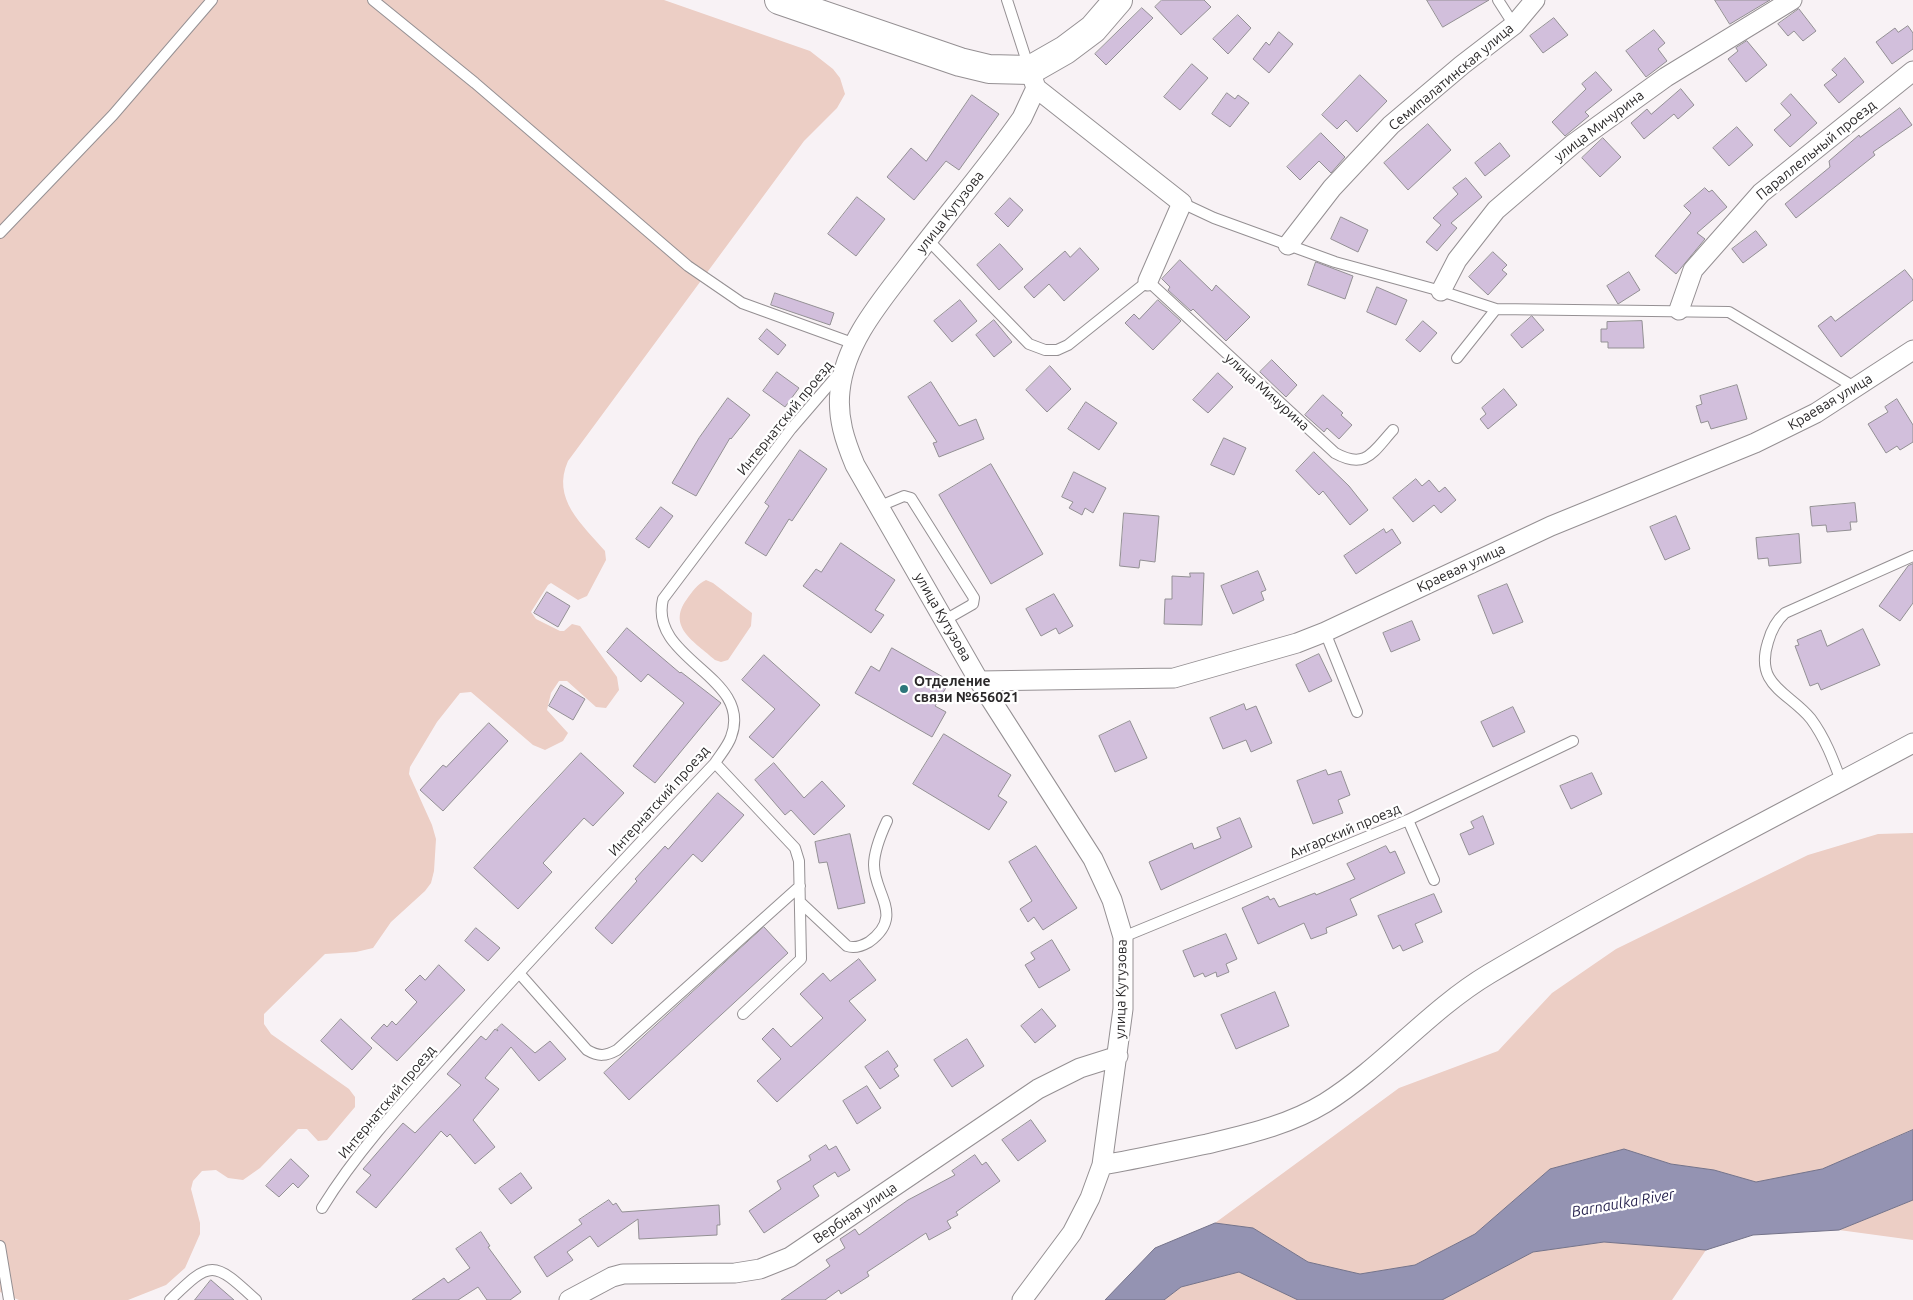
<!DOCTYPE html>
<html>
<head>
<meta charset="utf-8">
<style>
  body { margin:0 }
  canvas { display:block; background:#f8f2f5 }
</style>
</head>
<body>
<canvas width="1913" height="1300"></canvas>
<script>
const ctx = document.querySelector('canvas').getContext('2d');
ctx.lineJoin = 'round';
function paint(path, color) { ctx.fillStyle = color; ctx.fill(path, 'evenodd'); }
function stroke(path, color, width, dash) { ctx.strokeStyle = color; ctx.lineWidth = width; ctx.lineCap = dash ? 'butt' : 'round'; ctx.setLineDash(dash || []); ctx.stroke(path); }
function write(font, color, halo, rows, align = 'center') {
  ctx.font = font + ' Ubuntu,sans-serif'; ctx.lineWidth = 4.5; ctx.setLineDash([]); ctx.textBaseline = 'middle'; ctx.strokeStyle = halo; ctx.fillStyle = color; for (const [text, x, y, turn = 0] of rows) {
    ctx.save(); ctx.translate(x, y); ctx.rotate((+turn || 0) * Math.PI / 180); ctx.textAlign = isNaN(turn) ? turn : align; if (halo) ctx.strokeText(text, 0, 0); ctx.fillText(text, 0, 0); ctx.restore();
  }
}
paint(new Path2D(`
  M0,0H664L810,51L833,69L840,78L845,94L837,108L804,141L568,461C551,499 582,524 605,551L606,560L587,596L578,600L551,583L548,585L531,612L536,619L560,631H564L572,624L580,626L617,677L619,690L606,708L596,707L567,681H559L551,693L547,710L568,733L563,741L545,750L533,745L471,692L460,693L437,722L410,767L409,774L432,825L436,839L434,871L431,883L425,891L391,922L373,948L356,952L325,954L264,1014V1024L271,1034L349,1089L355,1097V1107L327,1140L318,1141L307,1129H298L260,1168L243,1180L228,1178L216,1170L202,1171L193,1181L191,1189L200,1223V1234L185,1268L166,1285L128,1300H19L0,1292Z
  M706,580L713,583L752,613L751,626L728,660L721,662L715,660C695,642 666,627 687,599C692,592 697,584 706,580Z
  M1913,833V1130L1822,1169L1756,1182L1714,1170L1671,1164L1624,1149L1550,1169L1475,1234L1415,1265L1360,1274L1308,1262L1253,1228L1215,1223L1399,1088L1498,1051L1552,993L1616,949L1808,855L1878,834Z
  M1913,1200V1240L1839,1230L1911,1201Z
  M1604,1242L1706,1250L1672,1300H1442L1532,1252Z
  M1239,1272L1298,1300H1164L1181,1287Z`), '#eccec5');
const water = new Path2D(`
  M1913,1130V1200L1839,1230L1753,1235L1706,1250L1604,1242L1533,1252L1442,1300H1298L1239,1272L1181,1287L1164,1300H1105L1155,1248L1215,1223L1253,1228L1308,1262L1360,1274L1415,1265L1475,1234L1550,1169L1624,1149L1671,1164L1714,1170L1756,1182L1822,1169Z`);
paint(water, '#9493b2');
stroke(water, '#747389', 1);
const building = new Path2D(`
  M1162,0H1204L1211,7L1181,35L1155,7Z
  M1427,0H1489L1443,27Z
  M1715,0H1770L1730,24Z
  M1142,8L1153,18L1106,65L1095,54Z
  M1799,9L1816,31L1803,41L1794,31L1788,36L1778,24Z
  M1238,15L1251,28L1228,54L1213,39Z
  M1554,18L1568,35L1543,53L1530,36Z
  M1908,26L1913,33V49L1892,64L1876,42L1895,28L1898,32Z
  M1654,30L1665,43L1658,49L1667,61L1646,77L1626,51Z
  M1279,32L1293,44L1269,73L1253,59L1266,42L1269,45Z
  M1747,41L1767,65L1746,82L1728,59L1738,51L1736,48Z
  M1845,58L1864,82L1839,103L1824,85L1837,75L1832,70Z
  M1192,64L1208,78L1180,110L1164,97Z
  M1596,72L1612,90L1585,112L1589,116L1565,136L1552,122L1586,89L1582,84Z
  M1360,75L1387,101L1357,132L1346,120L1337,129L1322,115Z
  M1681,89L1694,105L1678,119L1674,114L1644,139L1631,123L1647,109L1651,114Z
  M1227,93L1235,99L1238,95L1249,103L1230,127L1212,114Z
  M1791,94L1817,123L1790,147L1774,130L1791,115L1781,104Z
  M972,95L999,114L959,170L946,161L914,200L887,177L911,148L926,161Z
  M1900,108L1912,125L1873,152L1875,155L1796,218L1785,204L1830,167L1829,161L1859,135L1860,137Z
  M1428,124L1451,150L1408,190L1384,163Z
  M1737,127L1753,145L1729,166L1713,148Z
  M1321,133L1345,157L1331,173L1319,161L1300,180L1287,167Z
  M1603,138L1621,157L1600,177L1582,158Z
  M1500,143L1510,156L1485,176L1475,163Z
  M1466,178L1482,197L1451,223L1457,228L1437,251L1426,242L1441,225L1433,218L1458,194L1453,188Z
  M1705,188L1709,192L1712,190L1727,207L1697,233L1705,239L1676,274L1655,256L1691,213L1684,206Z
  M857,197L885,219L856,256L828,234Z
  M1010,198L1023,210L1008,227L995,214Z
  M1341,217L1368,230L1358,252L1331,239Z
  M1756,231L1767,245L1743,263L1732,249Z
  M1000,244L1023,269L999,290L977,265Z
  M1080,248L1099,269L1064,301L1049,284L1034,298L1024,287L1065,251L1070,257Z
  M1493,252L1507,265L1502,270L1507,274L1488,295L1469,277Z
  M1180,260L1212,291L1216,285L1250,317L1226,341L1193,309L1191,311L1168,290L1170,287L1162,279Z
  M1316,262L1353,276L1345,299L1308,285Z
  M1905,270L1913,280V300L1841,357L1818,326L1831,316L1835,321Z
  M1629,272L1640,290L1618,304L1607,286Z
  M1377,287L1407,300L1396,325L1367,312Z
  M775,293L834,313L830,325L771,305Z
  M960,300L977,321L952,342L934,321Z
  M1158,300L1181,321L1153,350L1125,323L1134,314L1139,319Z
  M1532,316L1544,330L1522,348L1511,335Z
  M994,320L1012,342L994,357L976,335Z
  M1423,321L1437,333L1420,352L1406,340Z
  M1642,321L1644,348H1608V342H1601V329H1607V322Z
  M767,329L786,345L778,355L759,339Z
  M1272,360L1297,385L1286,397L1260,372Z
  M1050,366L1071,389L1047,412L1026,390Z
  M777,372L799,388L785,407L763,391Z
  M1218,373L1233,387L1208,413L1193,400Z
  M931,382L959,426L976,419L984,439L939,457L933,443L937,442L908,397Z
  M1737,385L1747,419L1711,429L1708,421L1701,423L1696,406L1702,404L1700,396Z
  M1504,389L1517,405L1488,429L1480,419L1486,414L1482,408Z
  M1323,395L1343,413L1341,415L1352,425L1339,439L1327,428L1324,432L1305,415Z
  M728,398L750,415L731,439L730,438L696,496L672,483L699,438Z
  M1897,399L1913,425V442L1900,450L1897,446L1886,453L1868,424L1888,412L1885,407Z
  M1086,402L1117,423L1099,450L1068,429Z
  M1224,438L1246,448L1234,475L1211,465Z
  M800,450L827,469L792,521L789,519L766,556L745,543L769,506L765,503Z
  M1314,452L1349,486L1368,510L1350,525L1323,491L1319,495L1296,471Z
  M991,464L1043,554L991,584L939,495Z
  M1074,472L1106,488L1093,513L1085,508L1082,515L1069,508L1073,502L1062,497Z
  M1416,479L1422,486L1429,480L1439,492L1445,487L1456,500L1441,513L1434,505L1413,522L1393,498Z
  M1855,503L1857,522H1850L1851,530L1827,532L1826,525L1812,526L1810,507Z
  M661,507L673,516L649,548L636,539Z
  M1124,513L1159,516L1155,562L1140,560L1139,568L1120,566Z
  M1676,516L1690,549L1665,560L1650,527Z
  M1384,529L1386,533L1392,529L1401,543L1356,574L1344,556Z
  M1799,534L1801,563L1769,566L1768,558L1758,559L1756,538Z
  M841,543L895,580L875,610L884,615L871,633L803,586L816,569L821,572Z
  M1913,564V603L1900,621L1879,606L1908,566Z
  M1258,571L1266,590L1261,592L1264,600L1233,614L1221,586Z
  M1190,573H1204L1202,625L1164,624L1165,599H1172V576L1190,577Z
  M1507,584L1523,622L1493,634L1478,596Z
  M547,592L570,606L558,627L534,613Z
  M1054,594L1073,626L1059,634L1056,628L1041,636L1026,609Z
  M1412,621L1420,640L1391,652L1383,633Z
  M627,628L680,673L681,672L721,703L655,783L633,766L684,703L648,674L641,682L607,652Z
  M1863,629L1880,665L1821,690L1818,683L1810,686L1795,646L1799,645L1797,640L1821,630L1827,646Z
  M892,648L950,681L935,706L946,712L932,737L855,693L871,666L879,671Z
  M1319,654L1332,681L1309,692L1296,665Z
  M764,655L820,705L773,758L749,737L775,709L742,680Z
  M561,685L585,699L573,720L549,706Z
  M1244,704L1246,710L1256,706L1272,743L1251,752L1246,740L1223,749L1210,718Z
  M1513,707L1525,732L1493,747L1481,722Z
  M1130,721L1147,758L1115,772L1099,736Z
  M489,723L508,741L443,811L420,790L443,765L446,767Z
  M944,734L1011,775L998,796L1007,802L989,830L913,784Z
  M581,753L624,793L593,826L584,818L543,863L552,872L518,909L474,868Z
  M774,763L804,798L822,781L845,806L814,835L791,810L785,815L755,780Z
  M1326,770L1328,775L1341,771L1350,795L1338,800L1343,813L1313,824L1297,781Z
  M1592,773L1602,794L1571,809L1560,786Z
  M718,793L744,815L702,862L693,854L612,944L595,928L637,881L635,879L665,846L668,849Z
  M1483,816L1494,844L1469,855L1460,834L1474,828L1471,822Z
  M1240,818L1252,847L1161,890L1149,862L1192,843L1194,849L1221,838L1217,828Z
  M850,834L865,903L838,909L827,862L819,863L815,842Z
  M1036,846L1077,908L1043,930L1034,917L1028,922L1020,909L1032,901L1009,862Z
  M1386,846L1390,853L1395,851L1405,873L1350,899L1357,915L1326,928L1327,933L1311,939L1304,923L1258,944L1242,908L1268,896L1270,900L1274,898L1279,907L1315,893L1316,895L1355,879L1347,864Z
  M1434,894L1442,912L1415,924L1423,942L1403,951L1400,945L1393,949L1378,916Z
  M764,927L788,953L629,1100L604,1073Z
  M476,928L500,948L488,961L465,941Z
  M1226,934L1237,959L1226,964L1229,972L1217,977L1216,972L1205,977L1203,973L1194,977L1183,951Z
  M1052,940L1070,970L1039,988L1025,965L1035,959L1031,953Z
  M859,959L876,980L849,1001L866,1020L777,1102L757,1081L781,1059L762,1039L773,1028L791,1047L823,1018L800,994L823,973L830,981Z
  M439,965L465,990L397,1061L371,1038L384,1024L387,1027L392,1021L396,1025L417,1002L405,990L420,975L425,980Z
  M1275,992L1289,1026L1236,1049L1221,1015Z
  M1042,1009L1056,1026L1035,1043L1021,1026Z
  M341,1019L372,1048L352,1070L321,1041Z
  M502,1024L535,1053L550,1041L566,1059L539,1081L511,1047L485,1078L499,1089L473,1120L495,1147L475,1164L450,1134L447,1137L441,1131L376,1208L356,1192L371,1175L363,1169L403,1123L415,1133L461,1085L447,1074L481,1036L486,1040L495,1029L498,1031L497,1029Z
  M967,1039L984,1066L952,1087L934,1060Z
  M888,1051L898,1066L894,1069L899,1076L880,1089L865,1067Z
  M867,1086L881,1108L857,1124L843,1101Z
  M1031,1120L1046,1141L1018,1161L1002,1140Z
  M826,1145L829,1150L836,1146L850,1170L838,1177L835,1172L813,1186L819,1196L764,1233L749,1211L781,1189L777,1181L811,1160L809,1156Z
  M975,1155L982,1165L986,1162L1000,1181L956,1212L958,1215L947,1221L951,1228L929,1240L926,1233L867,1272L869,1276L841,1294L839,1290L825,1300H781L830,1266L826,1260L845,1248L840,1239L855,1229L859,1235L908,1200L955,1175L952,1171Z
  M291,1159L309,1176L298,1188L293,1183L279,1197L266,1186Z
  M521,1173L532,1188L511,1204L499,1189Z
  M609,1200L613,1205L616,1203L622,1212L719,1205L720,1225H717V1235L639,1239L638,1219L598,1247L590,1236L567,1252L573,1260L547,1277L534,1257L582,1224L579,1220Z
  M481,1232L490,1246L488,1247L521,1292L510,1300H487L478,1287L458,1300H412L444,1278L448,1283L470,1268L456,1249Z
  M211,1280L234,1300H195Z`);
paint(building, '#d2bfdc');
stroke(building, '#939094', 1);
const lane = new Path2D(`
  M373,0L475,83L688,266L742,303L855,344
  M1007,0L1029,68
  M1498,0L1514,25
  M1182,203L1214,218L1335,262L1441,291L1496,309L1729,312L1856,388
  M0,233L113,115L212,0
  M928,240L1029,344L1045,350H1057L1068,345L1148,281L1335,453C1366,470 1373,452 1393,430
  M1457,358L1496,309
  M880,506L904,496L911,498L974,598L973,604L945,620
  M1325,632L1357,712
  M715,763L795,848L799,861L801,959L743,1014
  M1841,781C1833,759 1825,738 1811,719C1789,692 1754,686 1768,642C1771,631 1776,621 1785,613L1913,556
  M1408,820L1434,880
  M800,902L847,946C855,949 862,946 869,942C905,916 874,894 874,865C874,850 881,834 887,821
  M1123,937L1408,820L1573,741
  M519,973L587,1050C599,1057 606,1056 617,1050L800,886
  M322,1208C361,1145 413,1091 463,1035C545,943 630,853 715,763C720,755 728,746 731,737C754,676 648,660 663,599L791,429L840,372
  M0,1246L9,1300
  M170,1300C211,1260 213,1260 256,1300`);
const street = new Path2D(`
  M1036,88L1182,203L1148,281
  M1288,245L1332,188L1391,125L1462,65L1514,25L1535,0
  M1441,291L1457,260L1496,210L1573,144L1666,77L1792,0
  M1679,310L1693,270L1761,193L1913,71
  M979,681L1174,678L1297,643L1325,632L1551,526L1755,443L1816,413L1913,350
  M1102,1165C1138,1159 1172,1151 1207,1144C1248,1134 1289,1125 1325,1103C1384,1066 1429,1010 1489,974C1627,892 1771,819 1913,743
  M569,1300L612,1277L623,1274L735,1273L760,1269L790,1257L1038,1089L1080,1068L1118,1056
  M1022,1300L1072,1233L1090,1198L1102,1165L1123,1009V937L1112,900L1093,859L979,681L855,465C845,441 837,418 840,391C845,342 881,301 910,263C947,214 987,168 1022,118L1036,88L1030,70`);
const secondary = new Path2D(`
  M779,0L960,62L989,69L1030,70L1065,50L1093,29L1118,0`);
stroke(lane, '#959093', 12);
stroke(street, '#959093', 21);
stroke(secondary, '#959093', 30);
stroke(lane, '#fff', 10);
stroke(street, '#fff', 19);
stroke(secondary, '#fff', 28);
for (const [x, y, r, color] of [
  [904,689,5,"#2c767b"]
]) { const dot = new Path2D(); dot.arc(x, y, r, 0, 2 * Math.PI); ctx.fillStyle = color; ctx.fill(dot); stroke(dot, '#fff', 2); }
write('14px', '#2b292a', '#fff', [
  ["Семипалатинская улица",1451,77,-40],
  ["улица Мичурина",1599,126,-37],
  ["Параллельный проезд",1816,150,-39],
  ["улица Кутузова",950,212,-52],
  ["улица Мичурина",1267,392,42],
  ["Краевая улица",1830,402,-31],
  ["Интернатский проезд",785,418,-51],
  ["Краевая улица",1461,568,-25],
  ["улица Кутузова",943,617,60],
  ["Интернатский проезд",659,801,-48],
  ["Ангарский проезд",1345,831,-23],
  ["улица Кутузова",1121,989,-89],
  ["Интернатский проезд",387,1102,-50],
  ["Вербная улица",855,1213,-34]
]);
write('bold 14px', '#2b292a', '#fff', [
  ["Отделение",914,681],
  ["связи №656021",914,697]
], 'left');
write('italic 15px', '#2c2853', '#fff', [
  ["Barnaulka River",1623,1203,-10]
]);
</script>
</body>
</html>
